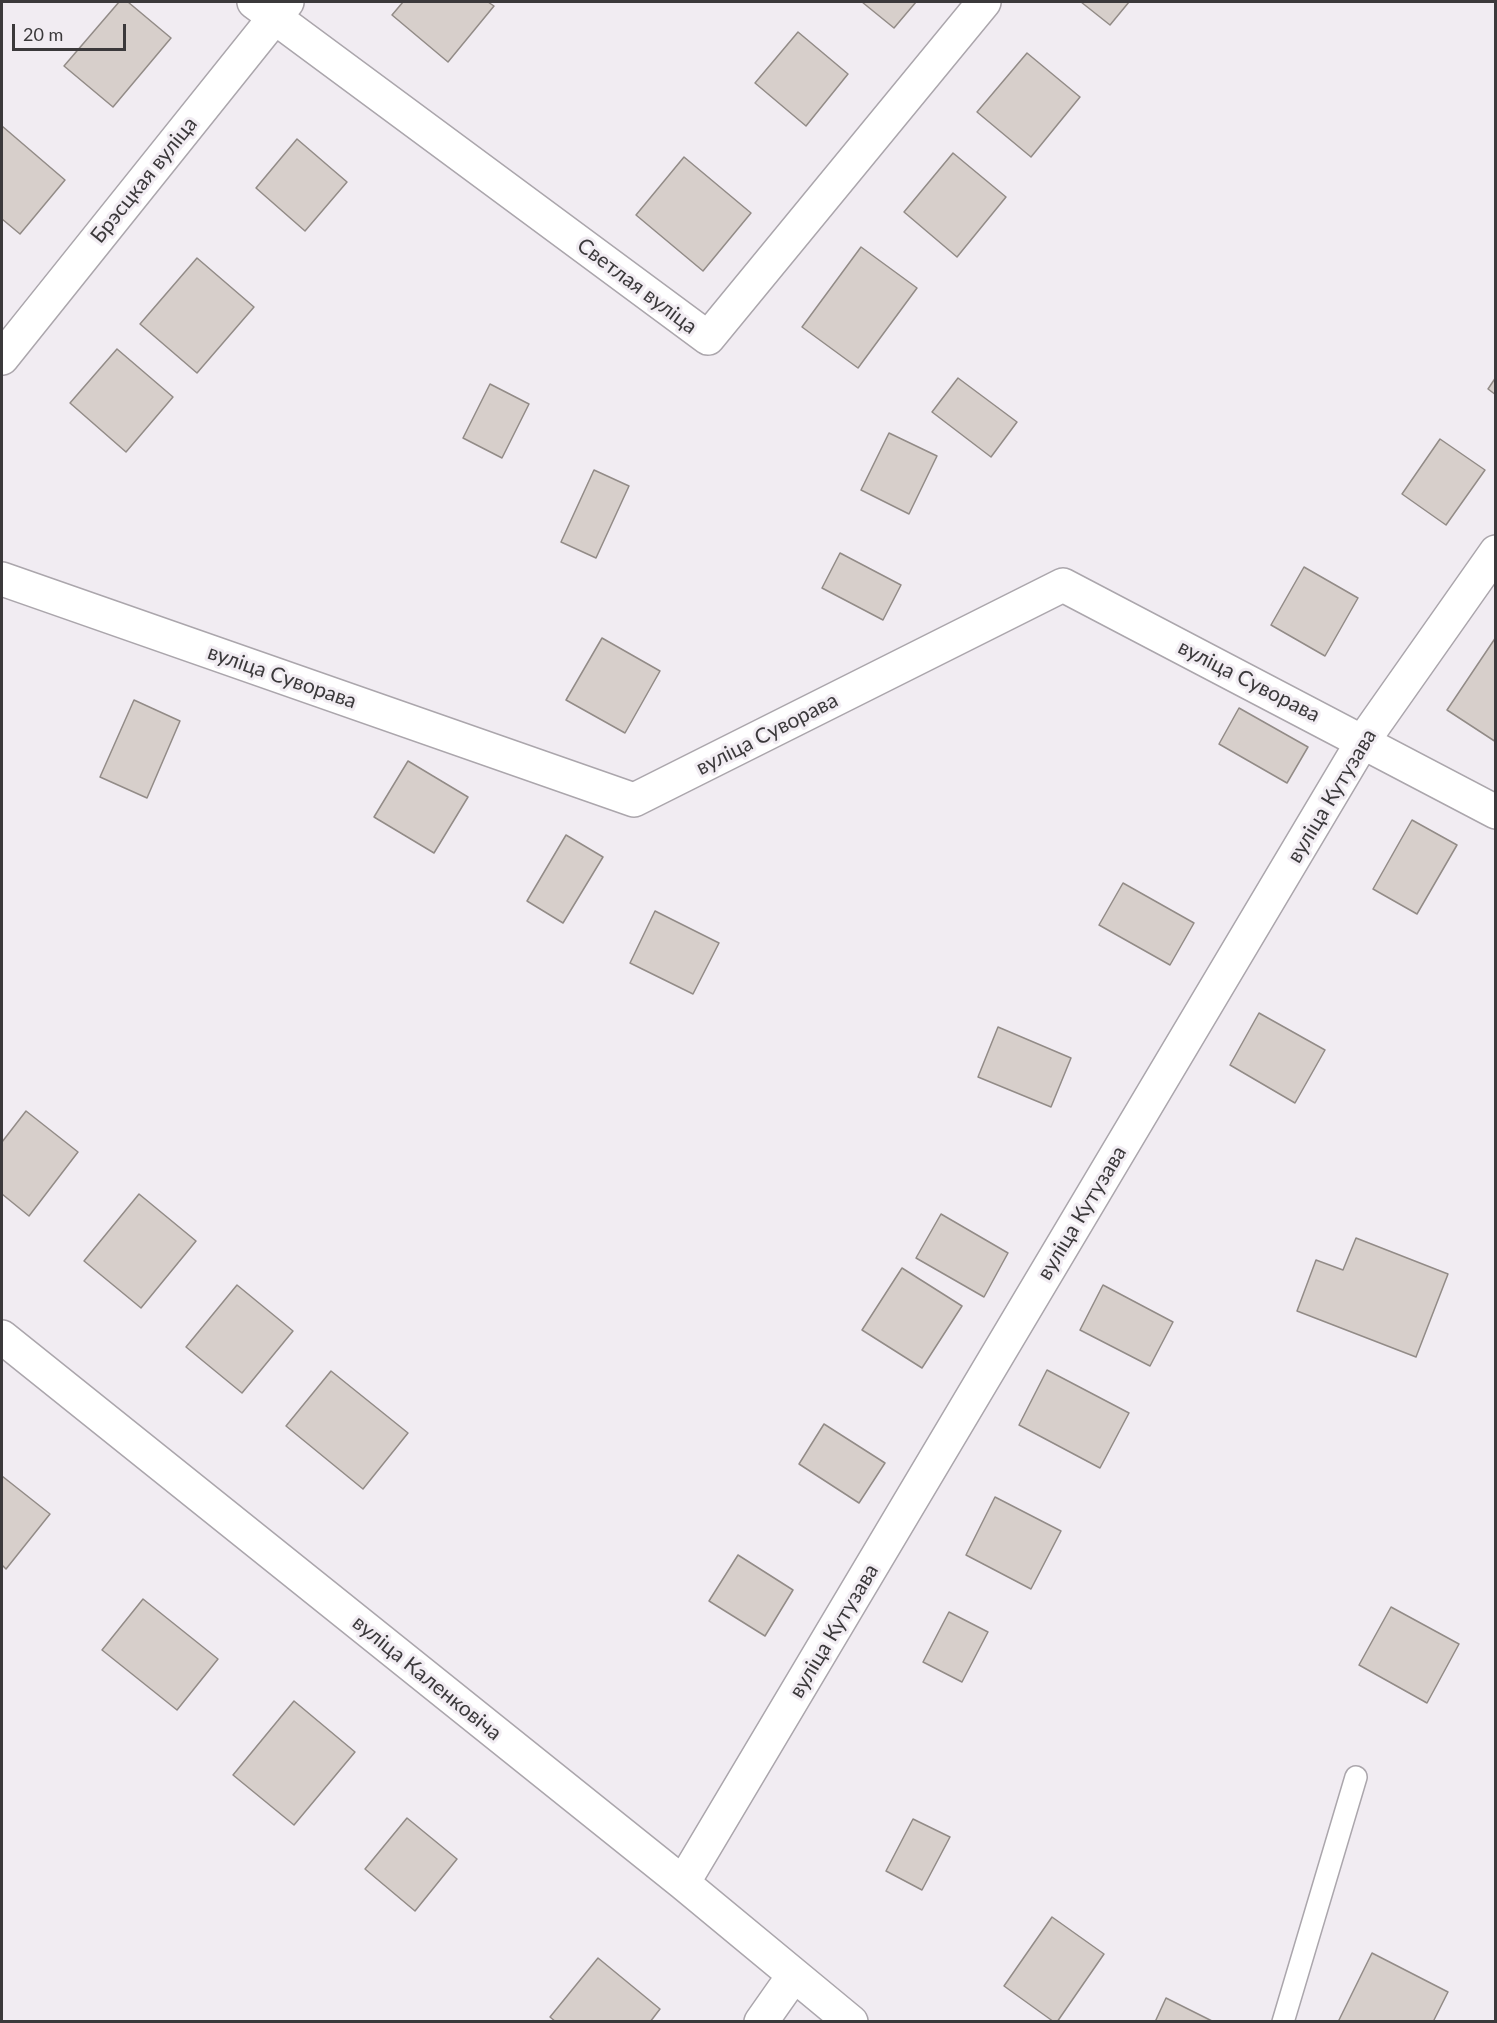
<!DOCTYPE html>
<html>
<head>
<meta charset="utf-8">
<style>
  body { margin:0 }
  #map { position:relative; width:1497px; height:2023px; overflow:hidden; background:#f1ecf2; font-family:Lato,sans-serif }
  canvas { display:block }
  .frame { position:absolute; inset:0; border:3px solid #3b393b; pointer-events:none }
  .scale { position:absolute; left:12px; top:24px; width:114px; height:27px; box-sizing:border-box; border:3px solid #3b393b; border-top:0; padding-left:8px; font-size:18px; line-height:21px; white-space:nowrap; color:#3b393b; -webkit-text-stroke:4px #f1ecf2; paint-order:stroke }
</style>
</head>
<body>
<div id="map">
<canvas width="1497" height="2023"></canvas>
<div class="frame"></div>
<div class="scale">20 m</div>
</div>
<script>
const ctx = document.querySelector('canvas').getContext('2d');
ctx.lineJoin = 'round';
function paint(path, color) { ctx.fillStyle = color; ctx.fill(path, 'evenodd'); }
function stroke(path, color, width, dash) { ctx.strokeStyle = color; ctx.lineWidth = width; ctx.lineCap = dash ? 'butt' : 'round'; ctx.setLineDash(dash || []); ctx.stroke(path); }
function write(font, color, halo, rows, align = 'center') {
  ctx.font = font + ' Lato,sans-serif'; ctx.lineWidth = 6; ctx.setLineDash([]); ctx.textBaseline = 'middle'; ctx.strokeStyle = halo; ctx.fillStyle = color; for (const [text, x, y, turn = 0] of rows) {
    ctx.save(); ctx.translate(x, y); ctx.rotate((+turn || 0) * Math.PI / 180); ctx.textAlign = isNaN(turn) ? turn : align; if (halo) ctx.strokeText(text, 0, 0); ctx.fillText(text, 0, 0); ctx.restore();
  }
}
const building = new Path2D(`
  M119,2H128L171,38L113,107L64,66Z
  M403,2H488L494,6L448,62L392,15Z
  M862,2H916L894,28Z
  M1081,2H1129L1110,25Z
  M798,32L848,74L806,126L755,83Z
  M1027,53L1080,97L1031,157L977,112Z
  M2,126L65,180L20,234L2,219Z
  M297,139L347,182L305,231L256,188Z
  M953,153L1006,197L957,257L904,212Z
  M684,157L751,213L703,271L636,215Z
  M861,247L917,288L858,368L802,327Z
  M197,258L254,307L197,373L140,324Z
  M117,349L173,397L126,452L70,403Z
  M1496,377V395L1488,389Z
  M958,378L1017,422L991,457L932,412Z
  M490,384L529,404L502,458L463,438Z
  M889,433L937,456L909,514L861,490Z
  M1440,439L1485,470L1446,525L1402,494Z
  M594,470L629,486L596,558L561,542Z
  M840,553L901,585L883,620L822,588Z
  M1304,567L1358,598L1325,656L1271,625Z
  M1496,637V742L1447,710Z
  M602,638L660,671L625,733L566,700Z
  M134,700L180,721L147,798L100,777Z
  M1239,708L1308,747L1287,783L1219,744Z
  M408,761L468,797L434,853L374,817Z
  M1412,820L1457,845L1417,914L1373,889Z
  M566,835L603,857L563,923L527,901Z
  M1123,883L1194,923L1170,965L1099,925Z
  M655,911L719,943L693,994L630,963Z
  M1259,1013L1325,1050L1295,1103L1230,1065Z
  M998,1027L1071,1058L1051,1107L978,1077Z
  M26,1111L78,1152L29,1216L2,1194V1142Z
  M139,1194L196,1241L141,1308L84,1261Z
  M941,1214L1008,1253L984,1297L916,1258Z
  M1356,1238L1448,1274L1416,1357L1297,1311L1316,1260L1343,1270Z
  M902,1268L962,1306L922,1368L862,1330Z
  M237,1285L293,1331L242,1393L186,1347Z
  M1103,1285L1173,1322L1150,1366L1080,1330Z
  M1047,1370L1129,1413L1100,1468L1019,1425Z
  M331,1371L408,1433L363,1489L286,1426Z
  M824,1424L885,1463L859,1503L799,1464Z
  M2,1476L50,1514L6,1569L2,1565Z
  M995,1497L1061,1531L1031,1589L966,1555Z
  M738,1555L793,1590L765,1636L709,1601Z
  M143,1599L218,1659L177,1710L102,1650Z
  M1391,1607L1459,1644L1427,1703L1359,1665Z
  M949,1612L988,1632L962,1682L923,1662Z
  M294,1701L355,1752L294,1825L233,1775Z
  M407,1818L457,1859L415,1911L365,1869Z
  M913,1819L950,1837L922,1890L886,1871Z
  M1052,1917L1104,1954L1057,2022H1054L1004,1986Z
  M1372,1953L1448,1992L1433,2022H1338Z
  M598,1958L660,2009L650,2022H556L550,2017Z
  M1166,1998L1214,2022H1155Z`);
paint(building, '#d7cfcb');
stroke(building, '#928b87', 1.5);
const service = new Path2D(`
  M1283,2022L1356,1777`);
const minor = new Path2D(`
  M254,2L708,338L984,2
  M2,358L287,2
  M2,579L634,800L1063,585L1496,812
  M2,1337L683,1883L851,2022
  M683,1883L1363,741L1496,552
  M761,2022L794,1975`);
stroke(service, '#aba6ac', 24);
stroke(minor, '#aba6ac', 36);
stroke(service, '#fff', 21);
stroke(minor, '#fff', 33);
write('21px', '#3b393b', '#f1ecf2', [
  ["Брэсцкая вуліца",144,180,-51],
  ["Светлая вуліца",637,286,37],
  ["вуліца Суворава",282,677,19],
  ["вуліца Суворава",1249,681,27],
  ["вуліца Суворава",767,734,-27],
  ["вуліца Кутузава",1332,796,-59],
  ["вуліца Кутузава",1082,1213,-59],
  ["вуліца Кутузава",834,1631,-59],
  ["вуліца Каленковіча",427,1678,39]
]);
</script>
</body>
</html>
